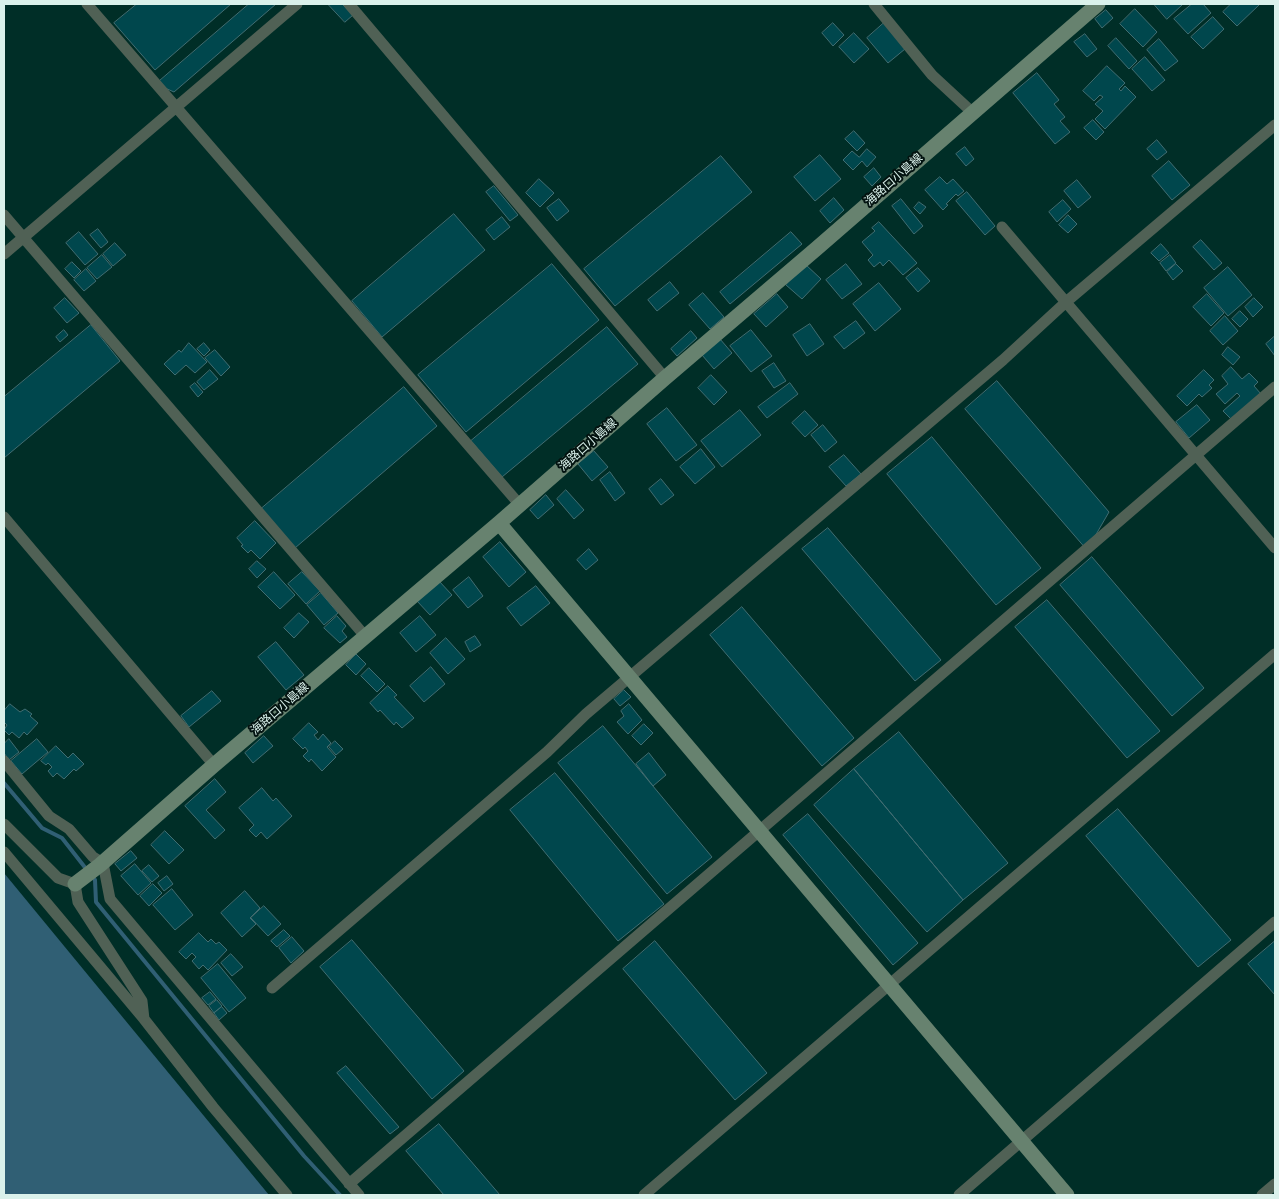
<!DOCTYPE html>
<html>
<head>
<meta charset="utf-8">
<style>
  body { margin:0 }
  #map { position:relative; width:1279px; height:1199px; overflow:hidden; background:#002e27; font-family:"Fira Sans",sans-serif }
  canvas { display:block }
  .frame { position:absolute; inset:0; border:5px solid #daf1eb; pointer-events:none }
</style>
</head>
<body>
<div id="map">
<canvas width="1279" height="1199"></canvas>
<div class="frame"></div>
</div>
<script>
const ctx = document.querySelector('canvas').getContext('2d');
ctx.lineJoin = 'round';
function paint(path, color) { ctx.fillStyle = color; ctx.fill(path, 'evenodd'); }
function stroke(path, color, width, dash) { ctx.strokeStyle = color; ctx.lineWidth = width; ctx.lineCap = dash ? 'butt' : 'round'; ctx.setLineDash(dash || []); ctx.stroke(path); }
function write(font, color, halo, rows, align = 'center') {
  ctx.font = font + ' "Fira Sans","Noto Sans JP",sans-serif'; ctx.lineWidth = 4; ctx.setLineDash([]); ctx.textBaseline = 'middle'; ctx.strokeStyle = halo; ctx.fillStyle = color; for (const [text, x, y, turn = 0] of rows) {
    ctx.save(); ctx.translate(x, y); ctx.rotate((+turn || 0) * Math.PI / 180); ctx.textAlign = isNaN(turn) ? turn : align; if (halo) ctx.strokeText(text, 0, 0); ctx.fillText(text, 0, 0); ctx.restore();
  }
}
paint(new Path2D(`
  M4,873L269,1195H4Z`), '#305f74');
stroke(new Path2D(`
  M4,783L42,828L62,838L87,870
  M92,876L95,880L96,902L304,1156L340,1195`), '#305f74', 4);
const building = new Path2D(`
  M137,4H231L155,70L114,23Z
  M249,4H276L174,92L156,84Z
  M328,4H342L353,15L345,22Z
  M1154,4H1181L1182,5L1167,19Z
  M1192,4H1203L1211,13L1188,34L1174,19Z
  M1231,4H1258L1259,5L1237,26L1223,12Z
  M1135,9L1157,32L1143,47L1120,24Z
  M1106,10L1113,18L1102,28L1095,19Z
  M1213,17L1224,29L1203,49L1191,37Z
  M833,23L844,35L833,46L822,33Z
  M884,23L905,49L888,63L867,38Z
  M854,33L869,49L854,63L839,47Z
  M1085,34L1097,49L1087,57L1074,42Z
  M1116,38L1137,61L1129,69L1108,46Z
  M1159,39L1178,61L1165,71L1147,50Z
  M1145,57L1165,80L1152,91L1132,69Z
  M1107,66L1125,83L1119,89L1121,91L1125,86L1136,97L1105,129L1095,119L1103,111L1095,104L1103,97L1100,95L1094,101L1083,91Z
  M1037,73L1059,100L1054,104L1065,117L1060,121L1070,132L1055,144L1013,93Z
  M1093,120L1104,132L1096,140L1084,128Z
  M854,131L865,143L857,151L845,139Z
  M1157,140L1167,152L1157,160L1147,149Z
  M965,147L974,159L966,166L956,154Z
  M867,149L876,157L867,167L862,161L853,170L843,160L852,151L859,157Z
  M820,155L841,179L815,201L794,177Z
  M721,156L752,192L615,306L584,269Z
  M1169,161L1190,185L1172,200L1152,176Z
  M874,168L881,177L872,186L864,177Z
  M940,177L947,184L953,179L964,191L958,196L956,194L946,204L948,205L943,210L925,190Z
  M539,179L554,193L540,207L526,193Z
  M1077,180L1091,197L1078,208L1064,191Z
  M494,186L518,215L510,221L486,192Z
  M967,192L995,226L985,235L956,201Z
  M834,198L844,210L830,223L820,211Z
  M559,199L569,211L557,221L547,208Z
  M901,199L923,226L914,234L892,206Z
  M1063,200L1071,209L1057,222L1049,212Z
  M919,202L926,207L920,214L914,208Z
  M454,214L485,250L382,337L352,301Z
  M1068,215L1077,224L1068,233L1059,225Z
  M502,217L510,227L494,240L486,230Z
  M879,222L917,263L903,275L889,260L883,266L880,262L874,267L868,260L873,255L862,242L875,231L872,228Z
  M98,229L108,242L101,248L90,235Z
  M79,232L98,254L85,265L66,243Z
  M791,232L802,244L730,304L720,292Z
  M1201,240L1222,263L1214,270L1193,247Z
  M115,243L126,255L113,266L103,254Z
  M1161,244L1169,253L1159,261L1151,253Z
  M102,255L112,267L97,279L87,268Z
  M1170,255L1176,263L1166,271L1160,263Z
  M72,262L81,271L74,278L65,269Z
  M552,264L599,320L466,432L418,375Z
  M805,264L821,279L802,299L786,285Z
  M846,264L862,284L842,299L826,280Z
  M1176,264L1183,271L1173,280L1167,272Z
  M1228,267L1252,295L1228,316L1204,288Z
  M918,268L930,281L918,292L906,278Z
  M86,269L96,281L84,291L74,280Z
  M670,282L679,293L657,311L648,300Z
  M879,283L901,309L875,331L853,304Z
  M703,293L724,317L710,329L689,305Z
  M777,294L788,307L766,327L754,314Z
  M1207,294L1224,313L1211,326L1193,307Z
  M65,298L79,313L67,323L54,308Z
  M1254,298L1263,307L1253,317L1245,307Z
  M1240,311L1248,319L1240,327L1232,319Z
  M1225,316L1238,331L1223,345L1210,331Z
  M856,321L865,333L844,349L834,337Z
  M810,324L824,344L807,356L793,335Z
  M91,325L120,361L4,458V397Z
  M607,327L638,364L502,477L471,441Z
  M64,330L68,335L60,342L56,337Z
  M751,330L772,356L751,372L730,346Z
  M691,331L697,338L677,356L671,349Z
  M1275,336V356L1266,344Z
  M720,339L732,353L714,369L702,355Z
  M189,343L207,362L195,373L186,365L175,375L164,364L179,350L181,352Z
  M204,343L210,350L204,356L197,349Z
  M1228,347L1240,357L1233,365L1222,355Z
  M215,350L230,367L221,376L205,358Z
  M774,363L786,381L774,388L762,371Z
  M1231,367L1242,379L1249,373L1258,382L1254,386L1261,394L1232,420L1223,411L1240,396L1237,393L1225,404L1216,394L1228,384L1222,376Z
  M210,370L218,379L204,390L197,382Z
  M1204,370L1214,380L1209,385L1212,388L1202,397L1199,394L1187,406L1177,396Z
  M711,375L727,392L714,405L698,388Z
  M997,381L1109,512L1087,550L965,409Z
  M195,383L203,392L198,397L190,387Z
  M790,383L798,394L767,418L758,407Z
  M404,387L437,426L295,548L261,509Z
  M1197,405L1210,420L1189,438L1176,422Z
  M667,408L697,445L676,461L647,424Z
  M740,410L761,435L722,467L701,441Z
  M805,411L818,425L805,437L792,423Z
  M823,425L837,442L825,452L811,435Z
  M932,437L1041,568L996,605L887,474Z
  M701,449L715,467L695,484L680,467Z
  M594,451L608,467L592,481L578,464Z
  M844,455L861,474L846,486L829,467Z
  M610,472L625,493L615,501L600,480Z
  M661,479L674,495L661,505L649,489Z
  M566,490L584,510L574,519L557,499Z
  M546,495L554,505L538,519L530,510Z
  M255,521L276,543L260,559L251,550L248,553L241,546L243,545L237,538Z
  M828,528L941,660L915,681L802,549Z
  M500,542L526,572L509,587L483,557Z
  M589,549L598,560L586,570L577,560Z
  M1092,557L1204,688L1172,716L1060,585Z
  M257,561L266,569L257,578L249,569Z
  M274,572L295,595L280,609L258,587Z
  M302,572L320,591L306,604L288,584Z
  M469,577L483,596L468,608L453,590Z
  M439,581L452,595L430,615L417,601Z
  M536,586L550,603L521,626L507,608Z
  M321,593L338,613L324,625L307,605Z
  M1047,600L1160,731L1127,758L1015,627Z
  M742,607L854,738L822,766L710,635Z
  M299,613L309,622L294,638L284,628Z
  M337,616L346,626L342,631L347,637L340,643L324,628Z
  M420,616L436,635L416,652L400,633Z
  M475,636L481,645L470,652L465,642Z
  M446,638L465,659L448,674L430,653Z
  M276,642L304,675L286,690L258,657Z
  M356,654L366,664L356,675L346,665Z
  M431,667L445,684L424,702L410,686Z
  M369,668L385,684L377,692L361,676Z
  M388,686L397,695L394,697L414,718L402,728L396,722L394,725L380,710L378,712L370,703Z
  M624,690L631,697L620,706L614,699Z
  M212,691L221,701L189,727L181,716Z
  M10,704L20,712L25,709L32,714L30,716L38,723L27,735L24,732L19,738L12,732L9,735L4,730L7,725L4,722V711Z
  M629,704L642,720L628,734L617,722L624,716L621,711Z
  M309,723L318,732L314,735L318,740L323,734L331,743L327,747L336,757L322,771L311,759L309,762L303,756L308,751L305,747L303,749L293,739Z
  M644,724L653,733L641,745L632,736Z
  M603,726L712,857L667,894L558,763Z
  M899,732L1008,863L963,900L854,769Z
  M264,736L273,746L253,763L245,753Z
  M9,739L19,752L9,760L4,753V744Z
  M37,739L48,752L22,774L11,761Z
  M335,741L343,749L336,755L329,747Z
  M56,746L68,758L73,753L84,764L76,771L74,769L64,779L57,773L53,777L48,771L52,767L48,763L46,765L41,761Z
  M649,753L666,775L653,786L636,764Z
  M854,769L963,900L927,932L814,805Z
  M555,773L664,904L618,941L510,810Z
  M215,779L226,792L206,810L225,830L215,839L185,806Z
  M262,788L273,801L276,798L292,816L267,839L261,832L256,837L249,830L254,825L239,808Z
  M1118,809L1231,940L1198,967L1086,836Z
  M808,814L918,943L893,965L783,835Z
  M165,831L184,850L169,864L151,845Z
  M131,851L137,858L121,871L115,864Z
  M135,864L151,883L138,895L121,876Z
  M149,865L159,876L152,882L142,871Z
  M167,876L173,884L164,891L158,883Z
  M153,884L162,893L149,906L140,896Z
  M172,889L193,915L175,930L153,905Z
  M245,891L260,908L250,918L256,924L242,937L221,913Z
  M264,906L281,924L268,936L251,918Z
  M284,930L290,936L277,947L271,941Z
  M199,933L208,942L211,939L216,944L219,942L227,950L208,970L203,965L199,969L192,961L196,957L192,953L186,959L179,952Z
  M292,937L304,951L291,963L279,948Z
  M352,940L464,1071L432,1099L320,967Z
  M655,941L767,1073L735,1100L623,969Z
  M1275,941V995L1248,964Z
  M231,954L243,967L232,976L221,963Z
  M218,964L246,998L229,1012L201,978Z
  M210,992L216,999L208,1005L202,998Z
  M217,1000L222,1006L214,1013L209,1006Z
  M222,1007L227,1013L219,1020L214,1013Z
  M346,1066L399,1127L390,1134L337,1073Z
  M439,1124L500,1195H444L406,1151Z`);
paint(building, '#00474d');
stroke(building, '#416d72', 1);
stroke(new Path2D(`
  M87,4L520,505
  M349,4L665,378
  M874,4L932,75L972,112
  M4,215L365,636
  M1002,227L1275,548
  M4,254L297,4
  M4,517L214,765
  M4,761L49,816L69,829L93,857L103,863L110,899L359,1195
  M4,824L58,878L75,884L78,902L142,1001L144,1019L213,1107L287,1195
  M4,852L144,1019
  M272,988L547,752L586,714L1003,360L1066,302L1275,125
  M349,1184L1275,387
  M644,1195L1275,654
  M959,1195L1275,922
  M1262,1195L1275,1184`), '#506155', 11);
stroke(new Path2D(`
  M499,523L1067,1195
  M75,884L100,865L214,765L499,523L665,378L816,249L1098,4`), '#67826f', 15);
write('12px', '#daf1eb', '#031310', [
  ["海路口小島線",894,180,-41],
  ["海路口小島線",588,445,-41],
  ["海路口小島線",280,709,-41]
]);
</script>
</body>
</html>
